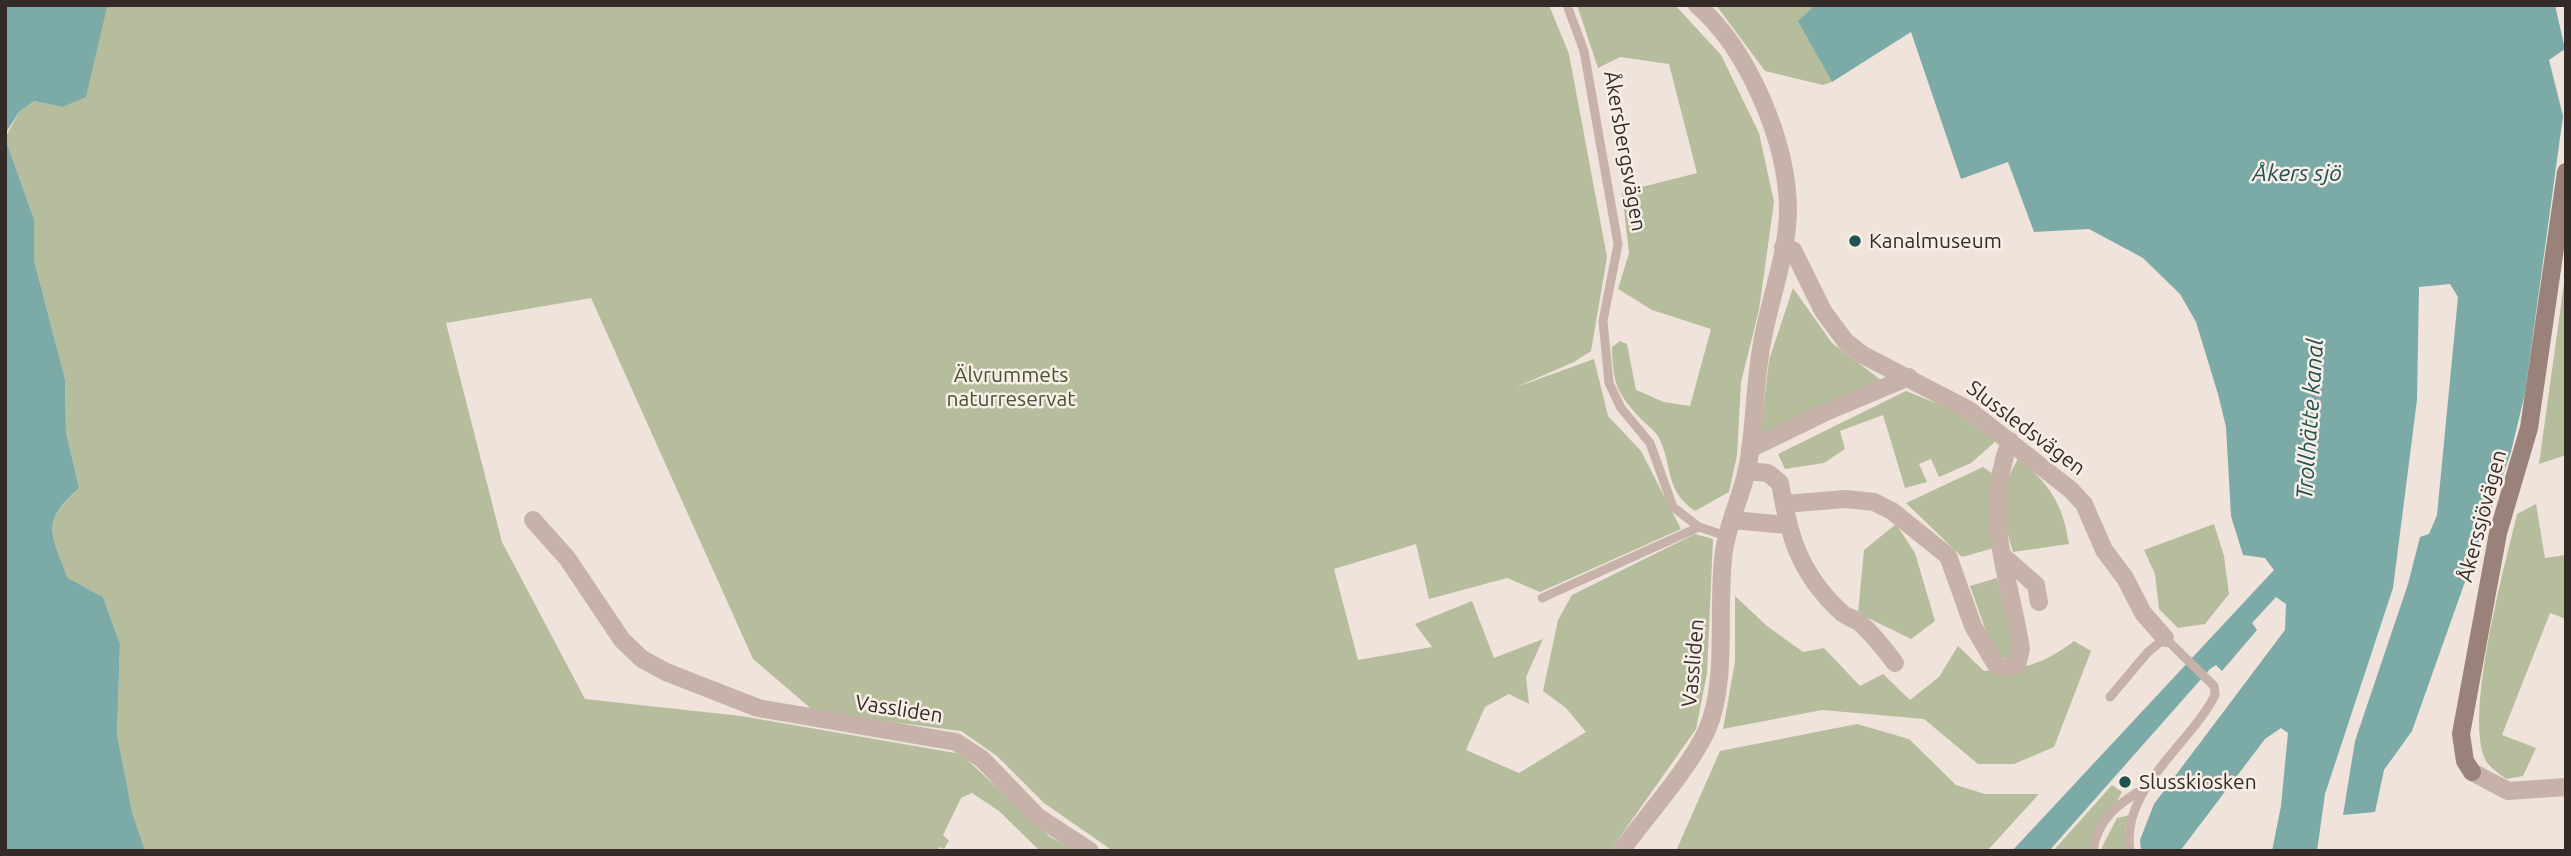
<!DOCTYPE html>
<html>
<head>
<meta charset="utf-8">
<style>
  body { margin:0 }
  #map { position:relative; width:2571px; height:856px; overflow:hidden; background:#efe3db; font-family:Ubuntu,sans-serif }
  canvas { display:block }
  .frame { position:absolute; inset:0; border:7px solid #342a27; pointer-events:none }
</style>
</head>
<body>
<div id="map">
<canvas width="2571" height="856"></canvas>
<div class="frame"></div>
</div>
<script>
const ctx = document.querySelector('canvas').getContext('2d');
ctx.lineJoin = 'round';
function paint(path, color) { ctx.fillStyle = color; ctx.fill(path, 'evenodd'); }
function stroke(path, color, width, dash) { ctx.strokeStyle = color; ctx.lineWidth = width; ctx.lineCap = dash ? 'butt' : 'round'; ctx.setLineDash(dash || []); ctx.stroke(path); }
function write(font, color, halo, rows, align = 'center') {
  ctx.font = font + ' Ubuntu,sans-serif'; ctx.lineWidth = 5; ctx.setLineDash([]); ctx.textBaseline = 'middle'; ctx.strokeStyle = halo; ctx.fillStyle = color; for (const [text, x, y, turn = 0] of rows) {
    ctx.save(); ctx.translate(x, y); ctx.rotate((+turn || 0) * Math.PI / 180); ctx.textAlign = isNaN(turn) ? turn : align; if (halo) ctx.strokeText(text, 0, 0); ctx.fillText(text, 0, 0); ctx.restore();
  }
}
paint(new Path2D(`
  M106,5H1549L1569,54L1607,257L1591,351L1574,362L1514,388L1594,359L1608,416L1641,451L1681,529L1540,592L1507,578L1429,599L1416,544L1334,569L1358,660L1432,647L1415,624L1472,601L1494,658L1543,639L1526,677L1529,704L1509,694L1485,707L1466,750L1519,773L1586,732L1566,708L1543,691L1558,620L1572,595L1695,534L1713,539L1707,673L1696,729L1610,851H1113L1044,803L997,756L961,731L815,712L753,659L591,298L446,323L502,542L585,699L741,716L961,754L1050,837L1078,851H1040L999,811L972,793L961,798L943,835L949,841L944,849L940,847L937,851H128L124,772L117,734L120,644L103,597L68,578C51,533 40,524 79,488L66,432L65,379L34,260V219L5,138L19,112L34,101L62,107Z
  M1577,5H1675L1721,55L1759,133L1774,202L1759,310L1741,382L1737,455L1729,492L1695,511C1665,490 1673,469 1660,440C1657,432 1647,425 1642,420C1616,393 1613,383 1612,347L1620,341L1627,344L1636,390L1664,402L1690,406L1711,329L1652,310L1618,289L1629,253L1622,192L1697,173L1669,64L1620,57L1598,68Z
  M1716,5H1815L1799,21L1832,82L1823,85L1765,71Z
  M2566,269V455L2539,464Z
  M1793,288L1832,343L1881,380L1760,437L1769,360Z
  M1906,391L1955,411L1996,441L1971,463L1939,477L1931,459L1919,464L1927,482L1905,488L1883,415L1840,431L1845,449L1824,463L1785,469L1778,454Z
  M2019,457C2050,487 2062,501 2069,544L2013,552C2001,508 1996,498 2019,457Z
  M1983,467L1993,474L1994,548L1962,557L1906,503Z
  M2536,504L2545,558L2566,555V619L2550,613L2502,735L2536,748L2523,776L2506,779C2500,774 2490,768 2486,761C2463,717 2505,565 2517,514Z
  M1896,524L1915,553L1935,621L1911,639L1858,613L1864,550Z
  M2214,524L2224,556L2229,594L2205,624L2178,628L2159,609L2155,574L2144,550Z
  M1997,578L2016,649L2015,658H1999L1991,645L1970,586Z
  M1735,596L1767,626L1803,652L1824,648L1860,686L1883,674L1910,700L1939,677L1958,646L1984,671C2025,668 2041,666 2074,641L2091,651L2054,747L2014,764H1978L1924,719L1822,710L1723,729L1735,662Z
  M1857,724L1909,739L1956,785L1985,794H2039L1987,851H1676L1720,751Z
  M2112,785L2122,792L2090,851H2053Z
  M2130,815L2125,829L2127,851H2100L2117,818Z`), '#b6bd9c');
paint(new Path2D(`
  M5,5L107,7L86,97L62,107L34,101L19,112L5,134Z
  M1815,5H2555L2565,49L2549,60L2563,116L2525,393L2511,452L2412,731L2384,770L2375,812L2343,815L2355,741L2408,584L2420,537L2429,534L2437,515L2458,297L2450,284L2419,287L2417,400L2393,588L2325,794L2317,851H2272L2281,806L2288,733L2281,728L2265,739L2180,851H2141L2140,840L2154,804L2285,630L2286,604L2276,597L2252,623L2257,630L2222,671L2216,665L2210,669L2049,851H2012L2274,570L2265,558L2243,555L2231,516L2226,427L2218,394L2196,322L2180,294L2143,258L2089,229L2034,232L2008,162L1961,179L1911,32L1832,82L1798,21Z
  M5,138L34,219V260L65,379L66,432L79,488C40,523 51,533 68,578L103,597L120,644L117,734L132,813L145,851H5Z`), '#7caaa6');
stroke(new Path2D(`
  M1567,5L1584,51L1618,244L1603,321L1609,383L1621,408L1650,443L1673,507L1699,527
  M1542,598L1699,527L1726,536
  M2110,697L2148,652L2165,638L2214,686L2215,695C2191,744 2120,789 2130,851
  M2093,851C2097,819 2120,802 2145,788`), '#c6b2a8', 9);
stroke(new Path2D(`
  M1783,247L1793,250L1823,311L1846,342L1863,355L1969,410L2071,490L2084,504L2104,550L2125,578L2143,613L2165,638
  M1750,449L1828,411L1909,377
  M1746,471L1768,473L1780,483C1789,536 1799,573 1841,612C1846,617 1854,618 1860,623C1874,635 1884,649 1895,663
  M1784,504L1846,499L1874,502L1892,511L1948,556L1973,626L1996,665L2003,668L2017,665L2021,649C2009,572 1981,517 2010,441
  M533,520L567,558L622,640L642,659L666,672L758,708L956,742L982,759L1038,817L1090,851
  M1732,520L1787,525
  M2004,557L2036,585L2039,602
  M2472,772L2508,791L2566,787
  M1621,851C1647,815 1689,769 1707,730C1729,679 1716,606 1724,551C1728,523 1741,497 1747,470C1755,430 1754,389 1761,349C1768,302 1788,256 1788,208C1787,141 1748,49 1697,5`), '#c6b2a8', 18);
stroke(new Path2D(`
  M2472,772L2465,761L2461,734L2498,533L2529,428L2566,172`), '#9a8179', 18);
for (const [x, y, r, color] of [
  [1855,241,7,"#20524f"],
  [2125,782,7,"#20524f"]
]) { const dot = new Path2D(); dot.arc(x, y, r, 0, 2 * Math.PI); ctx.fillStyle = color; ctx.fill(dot); stroke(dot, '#f7eee7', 2.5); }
write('21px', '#342a27', '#f7eee7', [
  ["Åkersbergsvägen",1625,151,80],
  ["Slussledsvägen",2026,428,37],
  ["Åkerssjövägen",2482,516,-75],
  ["Vassliden",1693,663,-85],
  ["Vassliden",899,709,9]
]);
write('21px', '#342a27', '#f7eee7', [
  ["Kanalmuseum",1869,241],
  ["Slusskiosken",2139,782]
], 'left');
write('21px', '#48502d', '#f7eee7', [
  ["Älvrummets",1011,375],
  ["naturreservat",1011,399]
]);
write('italic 23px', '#20524f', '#f7eee7', [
  ["Åkers sjö",2297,173],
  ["Trollhätte kanal",2310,419,-86]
]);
</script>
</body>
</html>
